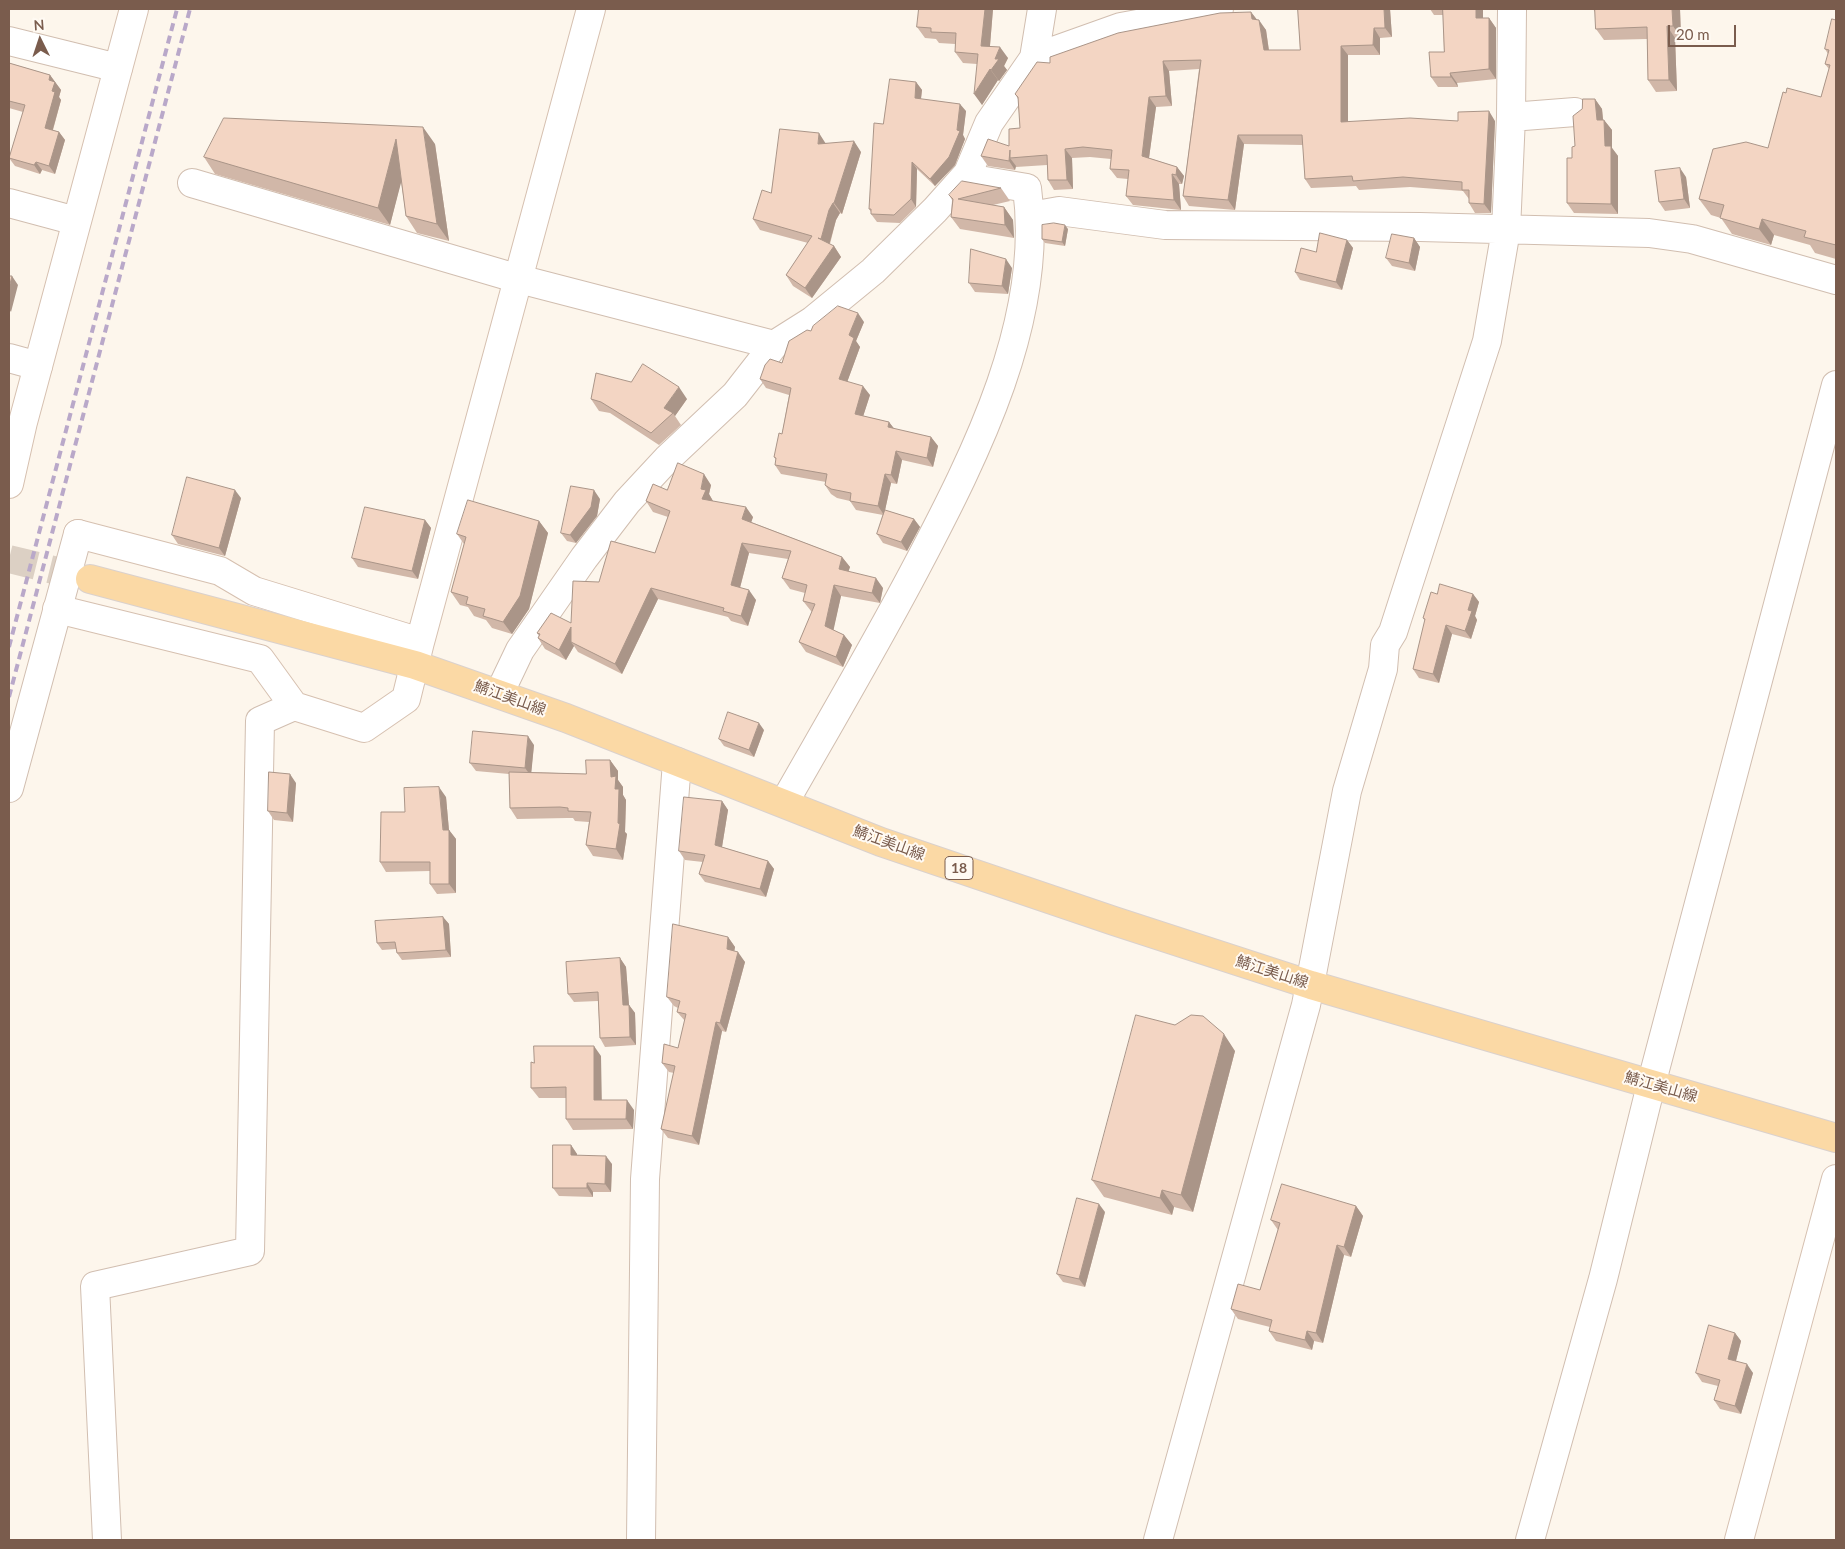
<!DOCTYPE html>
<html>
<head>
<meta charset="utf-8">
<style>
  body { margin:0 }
  #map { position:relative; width:1845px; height:1549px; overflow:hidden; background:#fdf6ec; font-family:Lato,sans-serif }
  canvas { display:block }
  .frame { position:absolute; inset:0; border:10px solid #7a5c4d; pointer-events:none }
  .north { position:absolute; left:15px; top:15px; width:50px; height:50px; -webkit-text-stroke:4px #fffaf3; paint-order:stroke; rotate:356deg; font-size:14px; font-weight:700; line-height:20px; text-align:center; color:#7a5c4d }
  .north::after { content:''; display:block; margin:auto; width:18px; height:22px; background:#7a5c4d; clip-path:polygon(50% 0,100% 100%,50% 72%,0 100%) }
  .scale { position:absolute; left:1668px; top:25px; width:68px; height:22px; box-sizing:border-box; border:2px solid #7a5c4d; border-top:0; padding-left:6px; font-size:15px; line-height:18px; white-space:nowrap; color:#7a5c4d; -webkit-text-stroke:4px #fffaf3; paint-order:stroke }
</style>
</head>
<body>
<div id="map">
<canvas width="1845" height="1549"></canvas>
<div class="frame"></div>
<div class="north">N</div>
<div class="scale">20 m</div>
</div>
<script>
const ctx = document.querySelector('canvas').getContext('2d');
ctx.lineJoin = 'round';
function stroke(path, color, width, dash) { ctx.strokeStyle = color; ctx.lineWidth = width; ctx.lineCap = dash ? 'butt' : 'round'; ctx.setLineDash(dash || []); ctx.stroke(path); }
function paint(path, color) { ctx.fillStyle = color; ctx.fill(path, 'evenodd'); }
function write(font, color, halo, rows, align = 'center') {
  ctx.font = font + ' Lato,"Noto Sans JP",sans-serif'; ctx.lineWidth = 4; ctx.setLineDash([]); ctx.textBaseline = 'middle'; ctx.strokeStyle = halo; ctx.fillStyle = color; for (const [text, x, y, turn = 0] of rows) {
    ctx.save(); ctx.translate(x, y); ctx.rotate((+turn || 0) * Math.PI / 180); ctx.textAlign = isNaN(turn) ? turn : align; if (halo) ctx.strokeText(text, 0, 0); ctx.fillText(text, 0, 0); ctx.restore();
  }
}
stroke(new Path2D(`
  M9,559L90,579`), '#dcd0c4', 28, [28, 14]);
const street = new Path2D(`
  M9,41L118,68
  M1034,58L1121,27L1219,9
  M1511,117L1575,112
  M192,183L519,279L774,345
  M9,203L76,221
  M1031,216L1059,211L1165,225L1420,227L1649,233L1692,239L1836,280
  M9,358L38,366
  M499,694L520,650L584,558L627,502L667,459L735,395L774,345L812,321L873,271L935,210L968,173L989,123L1034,58L1042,9
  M9,788L78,534
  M784,803C829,724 875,646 917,566C976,454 1045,318 1027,188L979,180L968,173
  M107,1540L95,1286L250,1251L260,721L294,706
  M641,1540L645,1179L677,762
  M1158,1540L1306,1005L1347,791L1383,669L1385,645L1393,632L1487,341L1506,230L1511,117L1512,9
  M1530,1540L1603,1279L1651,1085L1836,385`);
const secondary = new Path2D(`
  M9,484L23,422L134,9
  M78,534L220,571L254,591L420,642
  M57,609L260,659L294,706L364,728L406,699L420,642L591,9
  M1739,1540L1836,1179`);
const primary = new Path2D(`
  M90,579L415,665L566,718L881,842L1114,921L1311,985L1836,1138`);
stroke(street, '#d1beb0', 30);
stroke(secondary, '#d6c0b0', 30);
stroke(primary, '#dad1cd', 30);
stroke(street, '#fff', 28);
stroke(secondary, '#fff', 28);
stroke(primary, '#fbd9a5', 28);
stroke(new Path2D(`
  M9,647L177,9
  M9,697L190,9`), '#b9a8c9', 4, [8, 5]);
paint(new Path2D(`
  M919,9H993L990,46L1008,58L1004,66L1007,70L999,81L998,80L982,105L977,64L963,63L955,52V44L939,43L936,39L925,38L917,27Z
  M1298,9H1390L1392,37L1380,38V55H1348V122L1495,121L1491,213H1475L1469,203V199L1463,191L1410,187L1359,190L1356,186L1311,188L1305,179L1303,145L1244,144L1235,210L1189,206L1183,196L1199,69L1169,71L1172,106L1156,107L1149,158L1177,167L1184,176L1182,184H1179L1181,210L1133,205L1126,196L1128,179L1117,178L1110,169L1111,159L1090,157L1072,158L1073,189L1054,190L1048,180L1047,165L1016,167V166L1015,170L988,166L981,156L1009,146L1020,128L1018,99L1015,94L1050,63L1251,12L1257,20L1266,30L1269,50H1300Z
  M1430,9H1483V18H1489L1496,28V79L1457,83L1458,87H1438L1431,77L1444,52L1443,15H1434Z
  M1593,9H1680L1681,38H1675L1677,91L1656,92L1648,80L1647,39L1604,40L1596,29L1595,12Z
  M1836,20V259L1815,253L1810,245L1774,235L1771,245L1732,234L1721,218L1711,215L1699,199L1768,148L1821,97L1829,69L1825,64L1828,54L1825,49Z
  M9,63L50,75L61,90L59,97L61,100L53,130L59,132L65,140L55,174L42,170L40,174L15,166L9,158L23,112L9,108Z
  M916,82L922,90L921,99L966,111L963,135L965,139L955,165L935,186L917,169L916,207L900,223L877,222L871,214V212L869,209L883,124Z
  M1595,99L1602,109L1603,120H1604L1612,130V148L1618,156V214L1574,213L1567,203L1572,158L1575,146Z
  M826,143L861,152L842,214L840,213L836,220L830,244L834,246L841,257L812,298L793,286L786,275L808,243L760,230L753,219L771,193Z
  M435,144L449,241L417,233L406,216L401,181L390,225L215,174L204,157Z
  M1686,177L1690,208L1665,211L1659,202Z
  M1001,188L1010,201L993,205L1004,207L1013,220L1014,238L960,229L951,217L952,200L949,195Z
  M1068,229L1065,246L1045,243L1042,239Z
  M1414,238L1420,247L1415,271L1392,266L1386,258Z
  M1347,240L1353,248L1342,290L1300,280L1295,272L1316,252Z
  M1012,268L1008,294L975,292L969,283Z
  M864,322L856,341L860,347L847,382L870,395L863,416L889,422L894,429L931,437L938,446L933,467L902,460L897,484L891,483L885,510L914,519L920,527L907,551L883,543L877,534L883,515L856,510L850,501L837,498L831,494L825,485L826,482L781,474L775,465L776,460L774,457L782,434L789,395L766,388L760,379L782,363L811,331Z
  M591,399H687L675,416L681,425L659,445L610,413L599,411Z
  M711,485L709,494L713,501L753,517L751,522L842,557L850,567L848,571L883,588L880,603L841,596L833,630L844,635L852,645L843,667L806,652L799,642L812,612L811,611L803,601L805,593L790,589L782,578L788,559L749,553L740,588L756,600L748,626L731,621L728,617L658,599L622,674L578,652L574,646L566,660L545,649L538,638L539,636L537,633L571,623L599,582L655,553L668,517L653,512L646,501L667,490Z
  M241,498L225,556L178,544L172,535Z
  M600,499L597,516L576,543L567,541L561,533Z
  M425,520L431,528L418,579L358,567L352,558Z
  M539,521L548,533L529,609L512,634L492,628L486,620L474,616L468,607L460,605L451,592L464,544L457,534Z
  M1437,594H1473L1479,602L1475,616L1477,620L1471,639L1452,634L1439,683L1419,678L1413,669L1425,621L1423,618Z
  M764,730L754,757L724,746L719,739Z
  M534,745L531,772L586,774L610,760L618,771V780L623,787V795L626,800L625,832L627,834L623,860L593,856L586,845L589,822L575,821L573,818H567L517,819L510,808L509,774L476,771L470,763Z
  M296,783L293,822L274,820L268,811Z
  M446,797L449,830L456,839V893L437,894L430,884V871L386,872L380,862L405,812Z
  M722,801L728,810L722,847L768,861L774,869L766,897L705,882L699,874L703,862L685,860L679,851Z
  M443,917L449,924L451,957L402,960L397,953L396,949L382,950L377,943Z
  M728,937L735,947L734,951L745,962L726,1032L722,1031L699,1145L668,1138L661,1129L674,1073L669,1072L662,1063L678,1048L685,1021L677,1012L678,1008L674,1006L667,997Z
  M620,958L626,967L629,1005L635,1013L636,1045L605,1047L600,1038L598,1001L574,1002L568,994Z
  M1175,1025L1235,1051L1193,1212L1174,1207L1172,1215L1104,1197L1092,1180Z
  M601,1056V1100L634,1110L633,1129L573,1130L566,1119V1098H539L531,1088L534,1063Z
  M571,1145L577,1154V1155L612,1164L611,1192H593V1197L559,1196L553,1188Z
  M1356,1206L1363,1216L1351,1257L1344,1255L1323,1343L1314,1341L1312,1350L1276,1341L1269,1331L1270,1327L1238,1319L1231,1309L1260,1290L1278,1230L1271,1220Z
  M1105,1212L1085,1287L1063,1282L1057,1274Z
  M1735,1333L1741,1341L1736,1361L1753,1373L1741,1414L1720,1409L1714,1400L1718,1386L1702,1382L1696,1373Z`), '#d1b7a8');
paint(new Path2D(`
  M985,9H993L989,57L981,46Z
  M1384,9H1390L1392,37L1385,28Z
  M1476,9H1483V28L1476,18Z
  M1672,9H1680L1681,38L1673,26Z
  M1251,12L1258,21L1252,19Z
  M1489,18L1496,28V79L1489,69Z
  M1259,20L1266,30L1270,59L1264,50Z
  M1667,26L1675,38L1677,91L1669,80Z
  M1374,28L1380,38V55L1373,45Z
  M1341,46L1348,55V131L1341,122Z
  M1000,47L1008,58L1004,66L1007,70L999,81L991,70L995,59Z
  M1163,61L1169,71L1172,106L1166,96Z
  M990,69L998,80L982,105L974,94Z
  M1450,73L1457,83L1458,87L1451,77Z
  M50,75L61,90L59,97L61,100L51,136L45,128L52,91L49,80Z
  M916,82L922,90L920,106L915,98Z
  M1149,97L1156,107L1148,165L1142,156Z
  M1595,99L1602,109L1604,130L1597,120Z
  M960,104L966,111L963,135L965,139L955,165L935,186L930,179L957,130Z
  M1489,111L1495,121L1491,213L1484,204Z
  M1604,120L1612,130V148L1618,156V214L1611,204L1605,146Z
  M423,127L435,144L449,241L437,224Z
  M59,132L65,140L55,174L49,166Z
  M819,133L826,144H818Z
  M1238,135L1244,144L1235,210L1228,200Z
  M396,139L408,156L390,225L378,208Z
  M854,141L861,152L842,214L834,203Z
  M1065,149L1072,158L1073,189L1067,180Z
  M1010,150V158L1016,166L1015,170L1009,161Z
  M36,162L42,170L40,174L34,165Z
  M912,162L917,169L916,207L911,199Z
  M1177,167L1184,176L1182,184L1176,175Z
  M1680,168L1686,177L1690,208L1684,199Z
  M1172,174L1179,184L1181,210L1174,200Z
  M833,203L840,213L836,220L828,249L821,239L829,210Z
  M1004,207L1013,220L1014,238L1005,225Z
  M1762,219L1774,235L1771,245L1759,229Z
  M1065,225L1068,229L1065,246L1062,242Z
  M1414,238L1420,247L1415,271L1409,263Z
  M1347,240L1353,248L1342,290L1336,282Z
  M834,246L841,257L812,298L805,288Z
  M1006,259L1012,268L1008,294L1002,286Z
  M12,276L18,285L11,312L9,309V288Z
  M858,313L864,322L856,341L860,347L845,388L839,379L849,335Z
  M863,386L870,395L861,423L855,414Z
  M679,387L687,399L675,416L673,413L664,408Z
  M889,422L896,431L888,427Z
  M931,437L938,446L933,467L927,458Z
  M896,451L902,460L897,484L891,475Z
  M704,474L711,485L709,494L713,501L709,509L702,499L701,489Z
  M885,474L891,483L884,515L878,506Z
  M235,490L241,498L225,556L219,548Z
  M594,490L600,499L597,516L576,543L570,535Z
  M746,507L753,517L749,529L742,519Z
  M914,519L920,527L907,551L901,542Z
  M425,520L431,528L418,579L412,571Z
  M539,521L548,533L529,609L512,634L503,622Z
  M742,543L749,553L738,595L731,585Z
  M842,557L850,567L846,579L839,569Z
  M876,578L883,588L880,603L872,593Z
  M834,585L841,596L832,637L825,626Z
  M651,588L658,599L622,674L615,664Z
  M749,590L756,600L748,626L741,616Z
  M1473,594L1479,602L1475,616L1477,620L1471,639L1465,631L1468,610Z
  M1446,625L1452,634L1439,683L1433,674Z
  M571,627V642L574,646L566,660L559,650Z
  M844,635L852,645L843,667L836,657Z
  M759,723L764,730L754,757L749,750Z
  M528,736L534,745L531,776L525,768Z
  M610,760L618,771V780L623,787V795L626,800L625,832L627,834L623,860L616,849L618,823L615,789L611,777Z
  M290,774L296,783L293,822L287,813Z
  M439,787L446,797L449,831V830L456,839V893L449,884Z
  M722,801L728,810L721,853L715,845Z
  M768,861L774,869L766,897L760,889Z
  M443,917L449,924L451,957L446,950Z
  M728,937L735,947L733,959L727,949Z
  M738,952L745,962L726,1032L720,1023Z
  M620,958L626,967L629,1005L635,1013L636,1045L630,1037L623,1005Z
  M716,1022L722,1031L699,1145L692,1136Z
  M1224,1034L1235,1051L1193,1212L1181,1195Z
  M594,1046L601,1056L602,1110L594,1100Z
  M627,1100L634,1110L633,1129L626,1119Z
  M571,1145L577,1154V1164L571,1155Z
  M606,1156L612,1164L611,1192L605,1184Z
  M587,1183L593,1192V1197L587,1188Z
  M1162,1190L1174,1207L1172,1215L1160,1198Z
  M1099,1204L1105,1212L1085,1287L1079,1279Z
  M1356,1206L1363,1216L1351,1257L1344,1247Z
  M1337,1245L1344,1255L1323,1343L1316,1333Z
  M1307,1331L1314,1341L1312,1350L1305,1340Z
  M1735,1333L1741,1341L1734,1368L1728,1359Z
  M1747,1364L1753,1373L1741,1414L1735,1406Z`), '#aa9588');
const building = new Path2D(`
  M919,9H985L981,46L1000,47L995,59H999L991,70L990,69L974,94L978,54L955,52L956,33L931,32V28L917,27Z
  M1298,9H1384L1385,28H1374L1373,45L1341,46V122L1410,118L1458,121V112L1489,111L1484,204L1469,203V190H1462V182L1403,177L1353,181L1352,176L1305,179L1302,135H1238L1228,200L1183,196L1201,60L1163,61L1166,96L1149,97L1142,156L1177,167L1176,175L1172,174L1174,200L1126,196L1129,170L1110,169L1112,150L1083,147L1065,149L1067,180H1048L1047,155L1010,158V150L1009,161L981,156L988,139L1009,146V129L1020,128L1018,97L1015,94L1037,62L1050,63V57L1118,33L1220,13L1251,12L1252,19L1259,20L1264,50H1300Z
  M1443,9H1476V18H1489V69L1450,73L1451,77H1431L1429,52H1444Z
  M1595,9H1672L1673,26H1667L1669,80H1648L1647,27L1596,29Z
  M1832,19L1836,20V245L1804,237L1806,231L1762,219L1759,229L1720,218L1724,205L1699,199L1713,149L1746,142L1768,148L1783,92L1786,93L1787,88L1821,97L1830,65L1825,64L1829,50L1825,49Z
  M9,63L50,75L49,80L55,82L52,91L55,92L45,128L59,132L49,166L36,162L34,165L9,158L25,105L9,101Z
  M890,79L916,82L915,98L960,104L957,130L960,131L949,157L930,179L912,162L911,199L894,215L871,214V209H869L874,123L883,124Z
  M1583,99H1595L1597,120H1604L1605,146H1611V204L1567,203V158H1572V147L1575,146L1573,116L1582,109Z
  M224,118L423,127L437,224L406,216L396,139L378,208L204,157Z
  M780,129L819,133L818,144L854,141L834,203H833L829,210L821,239L818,238L834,246L805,288L786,275L812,236L753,219L762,190L771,193Z
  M1680,168L1684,199L1659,202L1655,171Z
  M962,181L1001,188L958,199L1004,207L1005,225L951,217L953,199L949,195Z
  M1054,223L1065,225L1062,242L1042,239V225Z
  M1320,233L1347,240L1336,282L1295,272L1301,248L1316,252Z
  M1392,234L1414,238L1409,263L1386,258Z
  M971,249L1006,259L1002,286L969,283Z
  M9,276H12L9,288Z
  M838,306L858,313L849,335L854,338L839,379L863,386L855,414L889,422L888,427L931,437L927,458L896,451L891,475L885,474L878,506L850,501L851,493L831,489L825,485L827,474L775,465L776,458L774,457L779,433L782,434L791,388L760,379L765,365L770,359L782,363L789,341L807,330L811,331L813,326Z
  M643,364L679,387L664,408L673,413L651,433L601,402L591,399L596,373L631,382Z
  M678,463L704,474L701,489L706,490L702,499L746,507L742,519L842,557L839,569L876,578L872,593L834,585L825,626L844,635L836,657L799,642L815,604L803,601L807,585L782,578L791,551L742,543L731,585L749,590L741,616L723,611L724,608L651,588L615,664L571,642V627L559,650L538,638L540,634L537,633L551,613L571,623L573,581L599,582L611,541L655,553L670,511L646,501L653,484L667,490Z
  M187,477L235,490L219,548L172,535Z
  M571,486L594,490L591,507L570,535L561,533Z
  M468,500L539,521L520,596L503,622L483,616L485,609L466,604L468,597L451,592L466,537L457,534Z
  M365,507L425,520L412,571L352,558Z
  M885,510L914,519L901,542L877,534Z
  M1440,584L1473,594L1468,610L1472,611L1465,631L1446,625L1433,674L1413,669L1425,619L1423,618L1431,592L1437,594Z
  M728,712L759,723L749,750L719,739Z
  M473,731L528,736L525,768L470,763Z
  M586,760H610L611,777L616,776L615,789H619L618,823L620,824L616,849L586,845L591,812L568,811V808L560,807L510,808L509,772L586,774Z
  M269,772L290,774L287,813L268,811Z
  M439,787L443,830H449V884H430V862H380L381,812H405L404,788Z
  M684,797L722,801L715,845L768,861L760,889L699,874L705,855L679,851Z
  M443,917L446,950L397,953L395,942L377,943L375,921Z
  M673,924L728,937L727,949L738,952L720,1023L716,1022L692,1136L661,1129L675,1066L662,1063L664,1044L678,1048L686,1014L677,1012L680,1001L667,997Z
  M620,958L623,1005H629L630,1037L600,1038L598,992L568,994L566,962Z
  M1136,1015L1175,1025L1191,1015L1203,1016L1224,1034L1181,1195L1162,1190L1160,1198L1092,1180Z
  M534,1046H594V1100H627L626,1119H566V1087L531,1088V1062L534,1063Z
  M553,1145H571V1155L606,1156L605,1184L587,1183V1188H553Z
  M1282,1184L1356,1206L1344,1247L1337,1245L1316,1333L1307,1331L1305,1340L1269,1331L1272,1320L1231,1309L1238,1284L1260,1290L1280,1223L1271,1220Z
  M1077,1198L1099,1204L1079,1279L1057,1274Z
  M1709,1325L1735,1333L1728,1359L1747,1364L1735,1406L1714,1400L1720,1380L1696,1373Z`);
paint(building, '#f3d5c3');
stroke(building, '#aa9588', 1);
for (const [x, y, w] of [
  [959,868,28]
]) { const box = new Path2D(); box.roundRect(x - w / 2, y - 11.5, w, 23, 4); ctx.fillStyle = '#fffaf3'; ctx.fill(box); stroke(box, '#7a5c4d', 1); }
write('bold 14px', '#7a5c4d', null, [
  ["18",959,868]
]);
write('15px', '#7a5c4d', '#fffaf3', [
  ["鯖江美山線",510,698,20],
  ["鯖江美山線",889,843,20],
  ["鯖江美山線",1272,972,18],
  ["鯖江美山線",1661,1087,16]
]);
</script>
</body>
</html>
